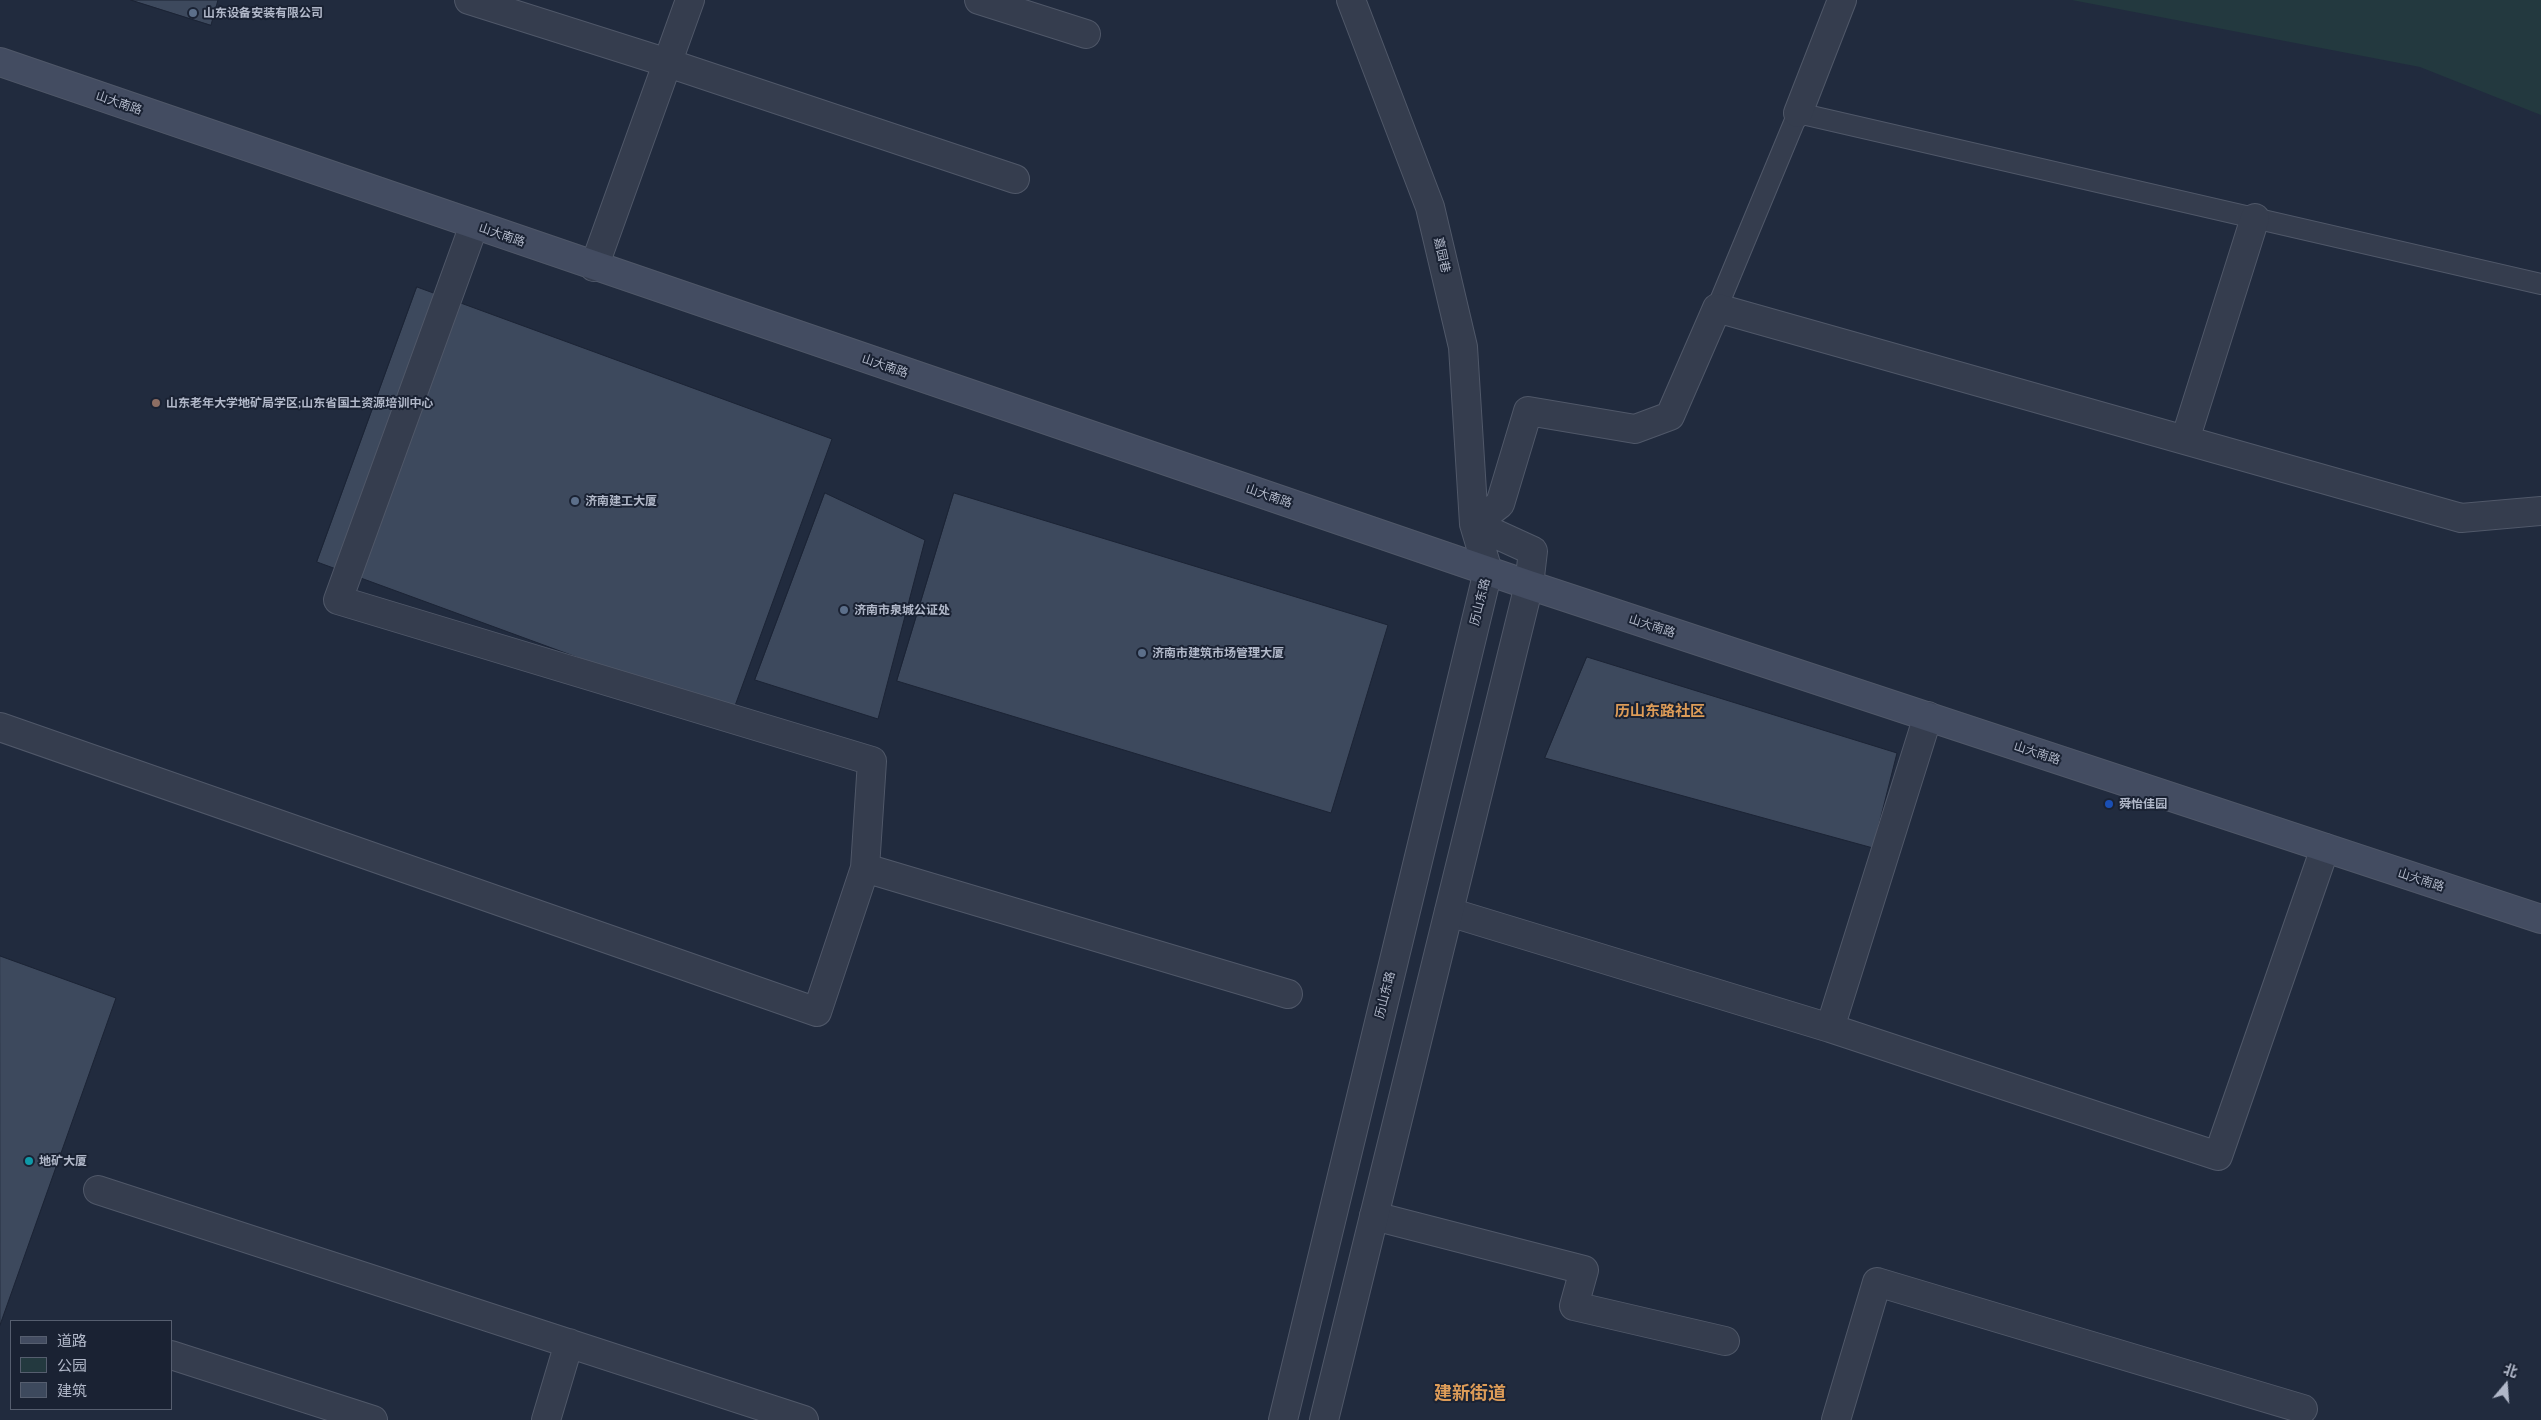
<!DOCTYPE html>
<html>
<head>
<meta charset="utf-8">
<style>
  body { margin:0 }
  #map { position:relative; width:2541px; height:1420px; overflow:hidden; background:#212b3e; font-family:Lato,"Noto Sans SC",sans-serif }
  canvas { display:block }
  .legend { position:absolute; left:10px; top:1320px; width:162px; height:90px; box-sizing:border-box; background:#1a2233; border:1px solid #565e6f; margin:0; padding:6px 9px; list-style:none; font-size:15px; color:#b1b8c9 }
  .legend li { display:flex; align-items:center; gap:10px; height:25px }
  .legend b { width:25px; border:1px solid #565e6f }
  .north { position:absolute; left:2481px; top:1360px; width:50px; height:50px; -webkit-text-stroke:4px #1a2233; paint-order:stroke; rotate:18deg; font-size:14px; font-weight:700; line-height:20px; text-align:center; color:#b1b8c9 }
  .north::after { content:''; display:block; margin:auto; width:18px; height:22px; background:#b1b8c9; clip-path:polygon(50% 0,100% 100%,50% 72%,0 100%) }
</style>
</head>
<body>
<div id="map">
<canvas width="2541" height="1420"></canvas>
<ul class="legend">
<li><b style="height:6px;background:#434c61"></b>道路</li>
<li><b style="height:14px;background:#23393f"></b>公园</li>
<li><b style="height:14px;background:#3d495d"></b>建筑</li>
</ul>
<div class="north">北</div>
</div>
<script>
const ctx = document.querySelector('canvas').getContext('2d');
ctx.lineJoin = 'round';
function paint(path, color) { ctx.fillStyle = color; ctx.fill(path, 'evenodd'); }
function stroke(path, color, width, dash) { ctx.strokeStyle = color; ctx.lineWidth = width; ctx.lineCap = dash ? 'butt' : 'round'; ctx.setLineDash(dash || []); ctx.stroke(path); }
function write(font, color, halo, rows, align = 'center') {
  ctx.font = font + ' Lato,"Noto Sans SC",sans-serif'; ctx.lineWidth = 4; ctx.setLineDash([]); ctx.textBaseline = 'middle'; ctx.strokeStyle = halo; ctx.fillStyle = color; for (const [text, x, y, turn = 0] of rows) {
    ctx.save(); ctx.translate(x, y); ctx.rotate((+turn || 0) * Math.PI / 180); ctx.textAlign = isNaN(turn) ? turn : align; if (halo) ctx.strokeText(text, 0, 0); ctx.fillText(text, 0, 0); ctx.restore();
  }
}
paint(new Path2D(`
  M2072,0H2541V115L2420,67Z`), '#23393f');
const building = new Path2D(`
  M131,0H218L211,25Z
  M417,287L832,439L732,714L317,562Z
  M825,493L925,540L878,719L755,680Z
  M954,493L1388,625L1331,813L897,681Z
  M1587,657L1897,753L1873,848L1545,758Z
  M0,956L116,998L0,1325Z`);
paint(building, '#3d495d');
stroke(building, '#1c2435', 1);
const service = new Path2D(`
  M1717,308L1798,113L2541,284`);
const minor = new Path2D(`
  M469,0L668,63L1015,179
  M979,0L1086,34
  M1351,0L1430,207L1463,347L1474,524L1488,571
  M1798,113L1842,0
  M594,267L690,0
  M2185,440L2255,218
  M1474,524L1500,504L1528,411L1635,429L1670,416L1717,308L2461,518L2541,511
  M1474,524L1533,551L1529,585
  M0,727L817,1012L865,868L872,761L338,600L474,225
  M865,868L1288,994
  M1449,912L1830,1028L2218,1156L2325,848
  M1830,1028L1928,716
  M98,1190L804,1420
  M1374,1216L1584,1270L1574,1306L1725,1341
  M171,1355L373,1420
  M546,1420L569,1343
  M1836,1420L1877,1282L2303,1409`);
const tertiary = new Path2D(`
  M1283,1420L1488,571
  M1324,1420L1529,585`);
const secondary = new Path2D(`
  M0,62L1529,585L2541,919`);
stroke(service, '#505869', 22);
stroke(minor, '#505869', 30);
stroke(tertiary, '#505869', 30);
stroke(secondary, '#505869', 30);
stroke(service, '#353d4e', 20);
stroke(minor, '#353d4e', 28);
stroke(tertiary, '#353d4e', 28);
stroke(secondary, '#434c61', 28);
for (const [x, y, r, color] of [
  [193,13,5,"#5c6f8a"],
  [156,403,5,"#8d6e63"],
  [575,501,5,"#5c6f8a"],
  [844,610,5,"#5c6f8a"],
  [1142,653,5,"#5c6f8a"],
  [2109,804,5,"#1a4fb4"],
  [29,1161,5,"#0f9aa8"]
]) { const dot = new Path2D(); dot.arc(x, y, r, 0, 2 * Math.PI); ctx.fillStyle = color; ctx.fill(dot); stroke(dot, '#1a2233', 2); }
write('bold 12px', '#b1b8c9', '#1a2233', [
  ["山东设备安装有限公司",203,13],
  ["山东老年大学地矿局学区;山东省国土资源培训中心",166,403],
  ["济南建工大厦",585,501],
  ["济南市泉城公证处",854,610],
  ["济南市建筑市场管理大厦",1152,653],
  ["舜怡佳园",2119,804],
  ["地矿大厦",39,1161]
], 'left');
write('12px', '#b1b8c9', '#1a2233', [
  ["山大南路",119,103,19],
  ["山大南路",502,235,19],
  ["嘉园巷",1442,255,77],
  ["山大南路",885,366,19],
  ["山大南路",1269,496,19],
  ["历山东路",1480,602,-76],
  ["山大南路",1652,626,18],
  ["山大南路",2037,753,18],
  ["山大南路",2421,880,18],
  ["历山东路",1385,995,-76]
]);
write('bold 15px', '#dd9c58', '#1a2233', [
  ["历山东路社区",1660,711]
]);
write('bold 18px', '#dd9c58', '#1a2233', [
  ["建新街道",1470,1393]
]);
</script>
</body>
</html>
